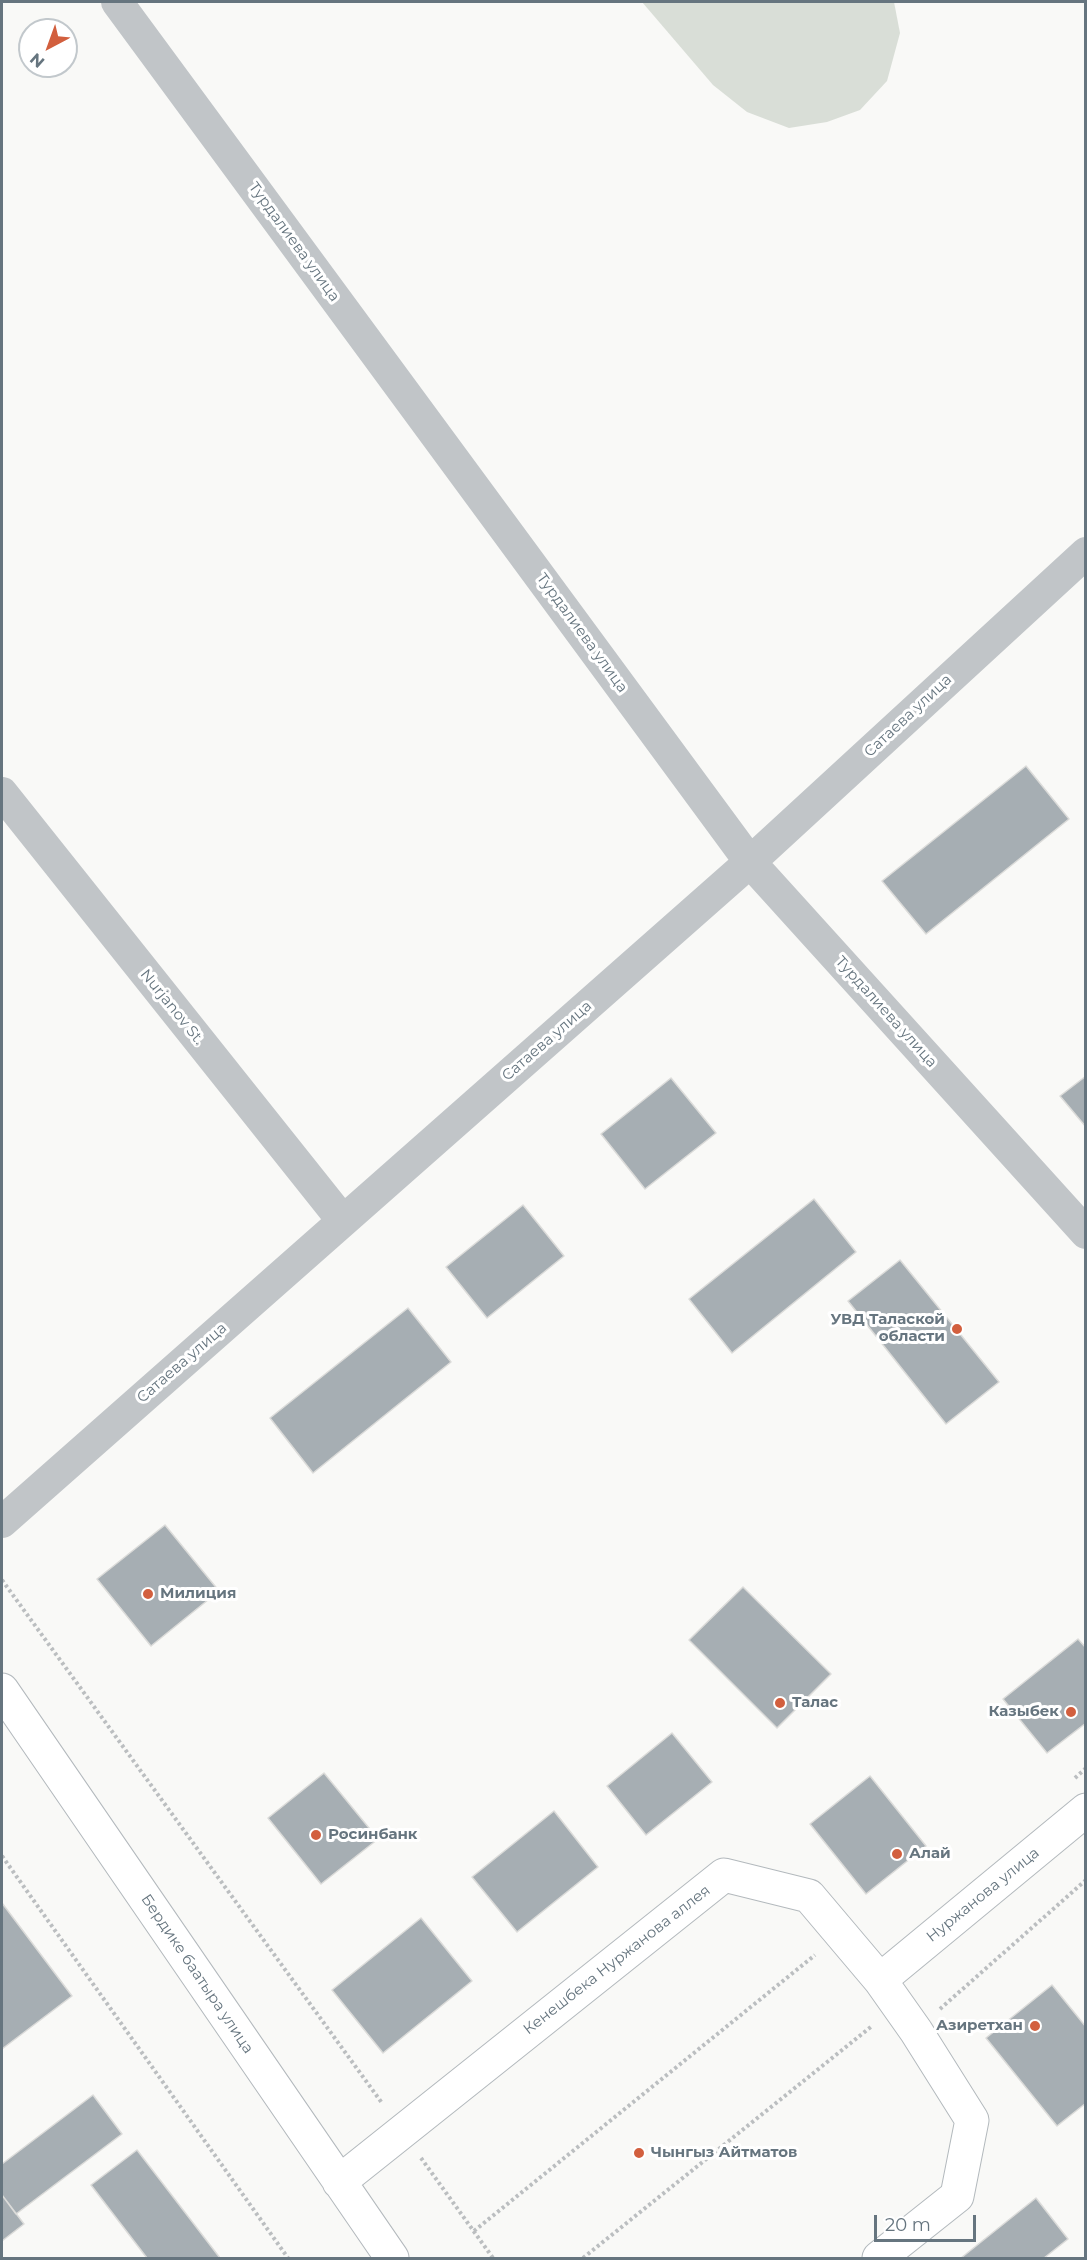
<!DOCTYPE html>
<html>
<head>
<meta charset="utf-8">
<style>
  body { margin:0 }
  #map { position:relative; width:1087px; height:2260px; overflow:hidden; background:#f9f9f7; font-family:Montserrat,sans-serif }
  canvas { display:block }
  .frame { position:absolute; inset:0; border:3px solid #66757f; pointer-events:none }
  .north { position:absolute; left:18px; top:18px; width:60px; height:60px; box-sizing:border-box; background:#fff; border:2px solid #c2c8cc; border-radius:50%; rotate:221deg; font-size:16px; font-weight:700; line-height:24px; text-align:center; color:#66757f }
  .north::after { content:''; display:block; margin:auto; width:21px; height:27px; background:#d25f3e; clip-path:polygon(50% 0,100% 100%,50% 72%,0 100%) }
  .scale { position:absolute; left:874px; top:2215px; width:102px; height:27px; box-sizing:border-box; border:3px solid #66757f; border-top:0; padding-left:8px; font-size:18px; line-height:21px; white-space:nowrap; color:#66757f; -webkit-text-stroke:4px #fff; paint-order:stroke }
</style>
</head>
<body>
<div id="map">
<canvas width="1087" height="2260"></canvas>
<div class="frame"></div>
<div class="north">N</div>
<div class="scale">20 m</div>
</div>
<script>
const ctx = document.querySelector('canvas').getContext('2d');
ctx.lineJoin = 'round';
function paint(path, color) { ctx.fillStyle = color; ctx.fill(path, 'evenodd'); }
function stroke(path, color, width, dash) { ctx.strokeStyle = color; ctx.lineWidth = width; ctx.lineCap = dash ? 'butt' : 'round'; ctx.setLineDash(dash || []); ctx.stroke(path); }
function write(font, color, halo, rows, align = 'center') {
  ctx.font = font + ' Montserrat,sans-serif'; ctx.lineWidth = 6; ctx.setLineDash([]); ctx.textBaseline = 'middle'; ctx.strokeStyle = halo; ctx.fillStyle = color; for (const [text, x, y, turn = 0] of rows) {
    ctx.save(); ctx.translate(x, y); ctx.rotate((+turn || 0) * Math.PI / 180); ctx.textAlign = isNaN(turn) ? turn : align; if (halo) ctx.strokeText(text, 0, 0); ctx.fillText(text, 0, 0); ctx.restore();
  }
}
paint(new Path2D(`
  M642,2H894L900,33L887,81L860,110L827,122L789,128L747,112L713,85Z`), '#d9ded7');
const building = new Path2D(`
  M1026,766L1069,819L926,934L882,881Z
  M1086,1076V1127L1060,1096Z
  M671,1078L716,1133L645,1189L601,1134Z
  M814,1199L856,1252L732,1353L689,1299Z
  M523,1205L564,1256L487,1318L446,1267Z
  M900,1260L999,1382L946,1424L848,1301Z
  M408,1308L451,1362L313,1473L270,1418Z
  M165,1525L219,1591L151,1646L97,1579Z
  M743,1587L831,1674L777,1728L689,1640Z
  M1078,1639L1086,1648V1723L1047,1753L1003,1699Z
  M672,1733L712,1782L646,1835L607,1786Z
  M324,1773L378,1839L321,1884L268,1818Z
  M870,1776L926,1846L866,1894L810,1824Z
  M554,1811L598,1867L517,1932L472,1877Z
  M2,1903L72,1996L2,2049Z
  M421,1918L472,1981L383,2053L332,1990Z
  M1052,1985L1086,2027V2103L1057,2126L986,2038Z
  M93,2095L122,2134L16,2214L2,2195V2164Z
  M137,2150L220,2258H147L91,2185Z
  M2,2195L24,2224L2,2241Z
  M1036,2198L1068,2239L1044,2258H961Z`);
paint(building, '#a6aeb3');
stroke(building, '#dbdbd9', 1.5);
const secondary = new Path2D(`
  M2,1690L392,2258
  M880,1980L1086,1810
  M339,2182L724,1875L809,1896L880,1980L916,2031L972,2120L957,2196L879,2258`);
stroke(secondary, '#b3b9bd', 35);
stroke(new Path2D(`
  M2,1580L382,2103
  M1075,1778L1086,1768
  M2,1856L288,2258
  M940,2009L1086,1880
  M421,2158L493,2258
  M474,2231L815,1955
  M583,2258L872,2026`), '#bbbec0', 4, [3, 3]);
stroke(new Path2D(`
  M117,2L750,862L1086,1233
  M2,793L343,1221
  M2,1522L750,862L1086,553`), '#c1c5c8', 32);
stroke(secondary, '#fff', 33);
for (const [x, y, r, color] of [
  [957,1329,6,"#d25f3e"],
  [148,1594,6,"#d25f3e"],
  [780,1703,6,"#d25f3e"],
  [1071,1712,6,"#d25f3e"],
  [316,1835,6,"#d25f3e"],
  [897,1854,6,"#d25f3e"],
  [1035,2026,6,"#d25f3e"],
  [639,2153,6,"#d25f3e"]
]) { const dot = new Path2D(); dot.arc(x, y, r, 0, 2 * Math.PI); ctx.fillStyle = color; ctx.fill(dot); stroke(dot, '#fff', 2); }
write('15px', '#66757f', '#fff', [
  ["Турдалиева улица",294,242,54],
  ["Турдалиева улица",582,633,54],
  ["Сатаева улица",908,716,-43],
  ["Nurjanov St.",172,1007,51],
  ["Турдалиева улица",886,1012,48],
  ["Сатаева улица",547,1041,-41],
  ["Сатаева улица",182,1363,-41],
  ["Нуржанова улица",983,1895,-39],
  ["Кенешбека Нуржанова аллея",617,1960,-38],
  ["Бердике баатыра улица",197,1974,56]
]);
write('bold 15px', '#66757f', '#fff', [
  ["УВД Талаской",945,1320,"right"],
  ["области",945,1337,"right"],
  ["Милиция",160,1594],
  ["Талас",792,1703],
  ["Казыбек",1059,1712,"right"],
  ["Росинбанк",328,1835],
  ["Алай",909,1854],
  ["Азиретхан",1023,2026,"right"],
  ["Чынгыз Айтматов",651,2153]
], 'left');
</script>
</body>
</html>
